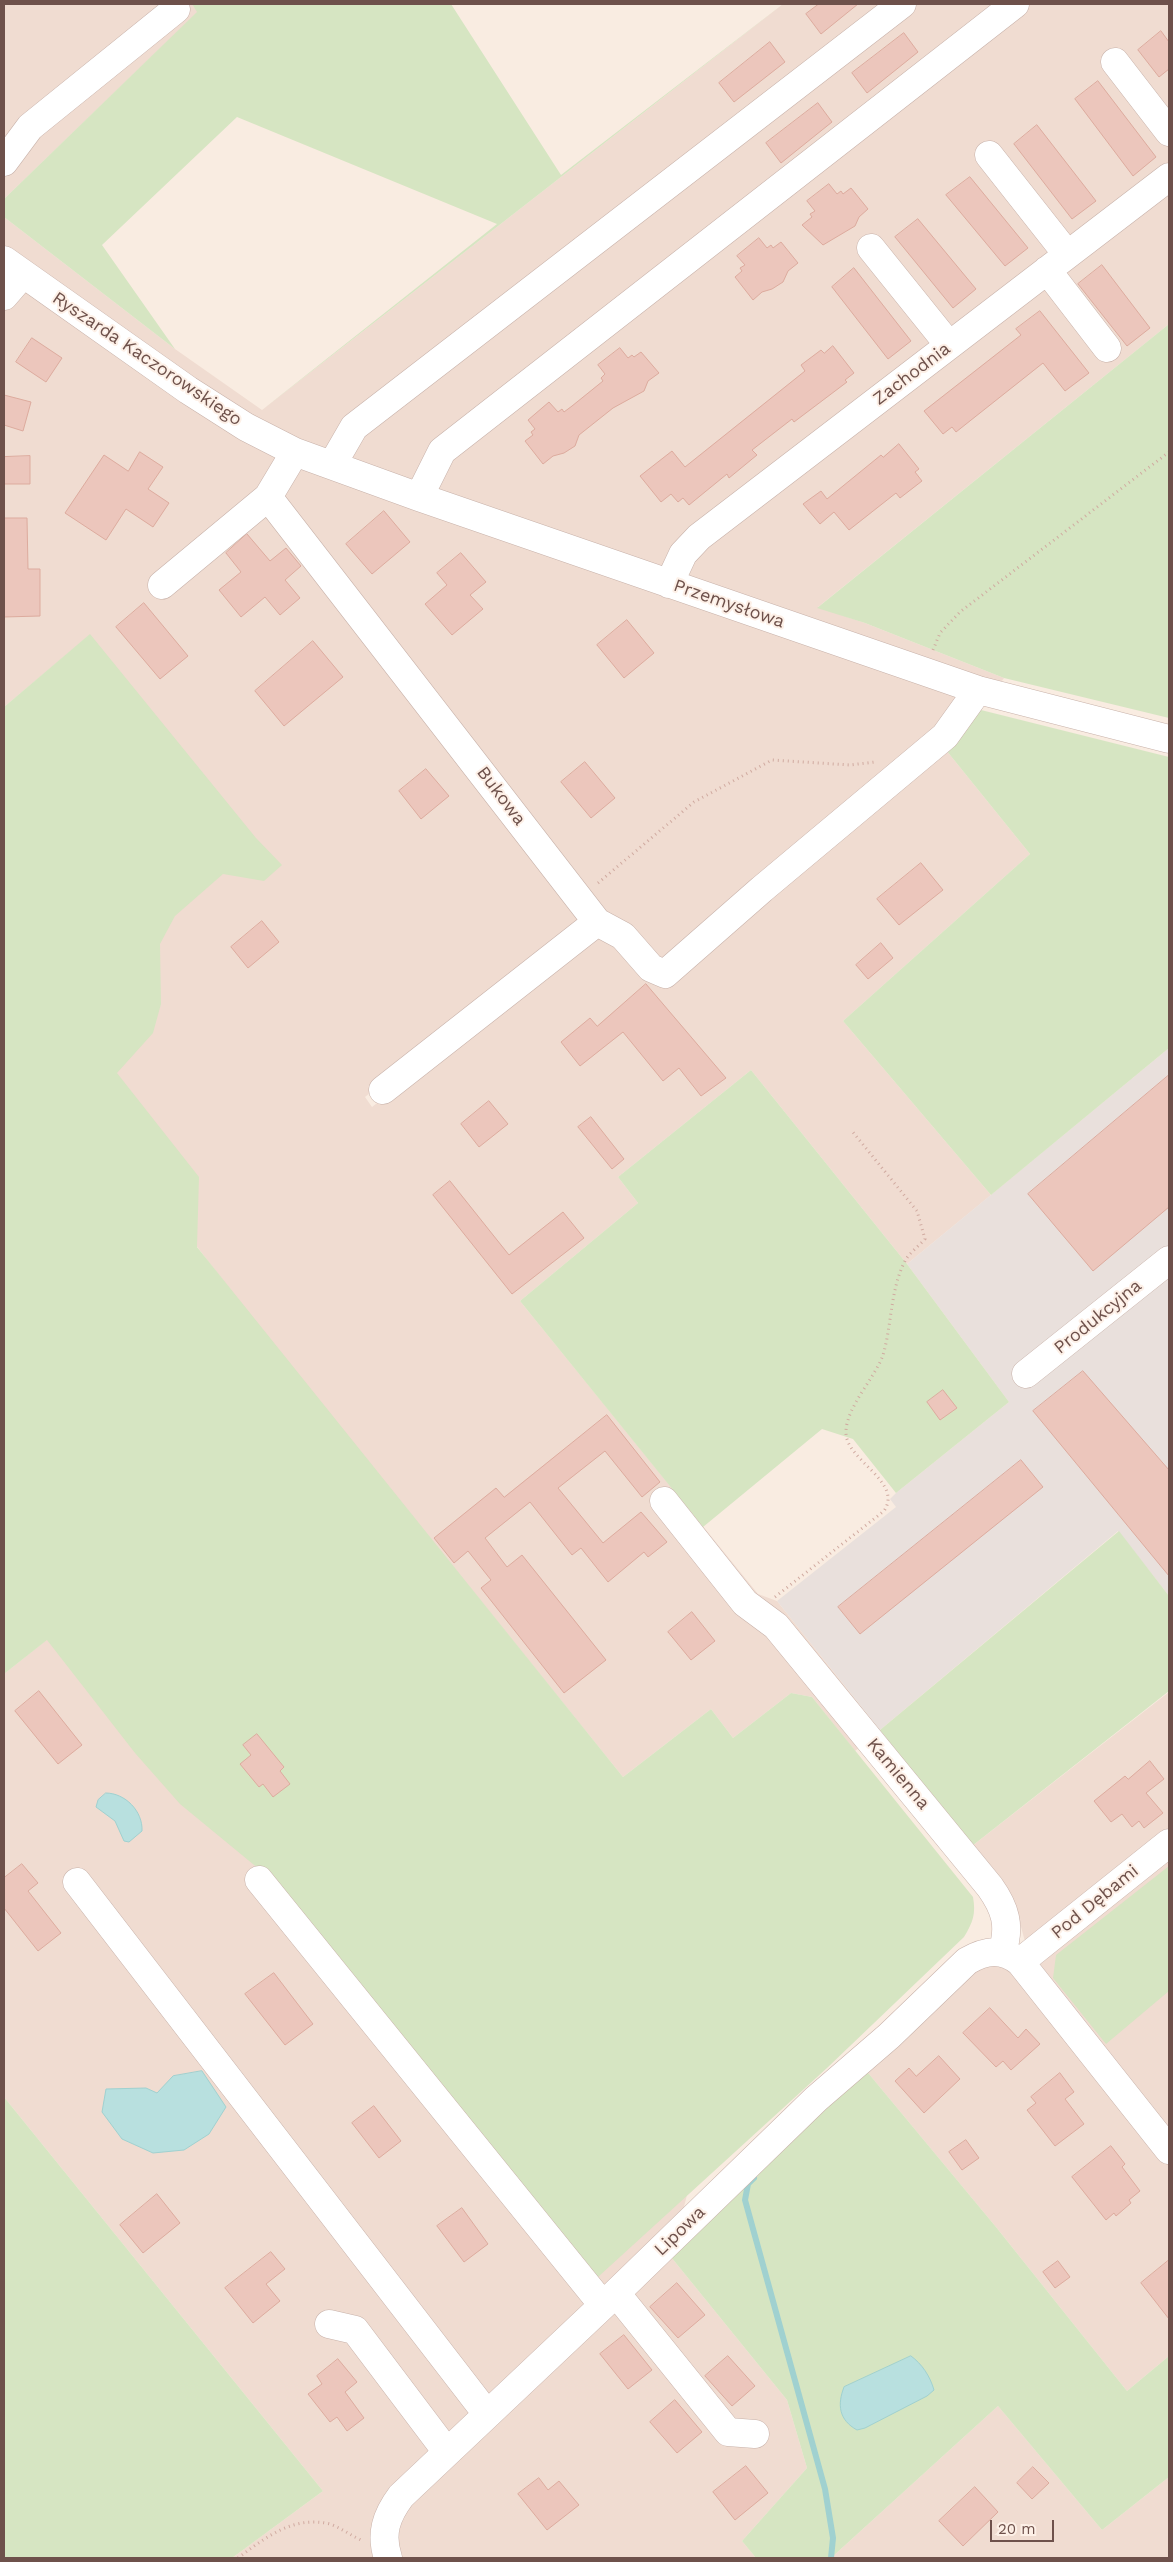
<!DOCTYPE html>
<html>
<head>
<meta charset="utf-8">
<style>
  body { margin:0 }
  #map { position:relative; width:1173px; height:2562px; overflow:hidden; background:#f9ece1; font-family:"Work Sans",sans-serif }
  canvas { display:block }
  .frame { position:absolute; inset:0; border:5px solid #6e514b; pointer-events:none }
  .scale { position:absolute; left:990px; top:2520px; width:64px; height:22px; box-sizing:border-box; border:2px solid #6e514b; border-top:0; padding-left:6px; font-size:15px; line-height:18px; white-space:nowrap; color:#6e514b; -webkit-text-stroke:4px #fdf0e7; paint-order:stroke }
</style>
</head>
<body>
<div id="map">
<canvas width="1173" height="2562"></canvas>
<div class="frame"></div>
<div class="scale">20 m</div>
</div>
<script>
const ctx = document.querySelector('canvas').getContext('2d');
ctx.lineJoin = 'round';
function paint(path, color) { ctx.fillStyle = color; ctx.fill(path, 'evenodd'); }
function stroke(path, color, width, dash) { ctx.strokeStyle = color; ctx.lineWidth = width; ctx.lineCap = dash ? 'butt' : 'round'; ctx.setLineDash(dash || []); ctx.stroke(path); }
function write(font, color, halo, rows, align = 'center') {
  ctx.font = font + ' "Work Sans",sans-serif'; ctx.lineWidth = 4; ctx.setLineDash([]); ctx.textBaseline = 'middle'; ctx.strokeStyle = halo; ctx.fillStyle = color; for (const [text, x, y, turn = 0] of rows) {
    ctx.save(); ctx.translate(x, y); ctx.rotate((+turn || 0) * Math.PI / 180); ctx.textAlign = isNaN(turn) ? turn : align; if (halo) ctx.strokeText(text, 0, 0); ctx.fillText(text, 0, 0); ctx.restore();
  }
}
paint(new Path2D(`
  M4,4H192L198,12L4,199Z
  M783,4H1169V324L818,607L865,623L1004,678L981,710L946,750L1030,854L843,1021L991,1195L907,1264L751,1070L618,1177L638,1203L520,1301L758,1594L777,1601L880,1730L855,1751L812,1697L791,1693L733,1738L711,1709L623,1777L247,1312L26,1023L90,635L4,707V217L175,349L262,410ZM435,689L611,920L372,1107L365,1097L585,921L417,703Z
  M170,1541L687,2195L671,2257L787,2400L807,2468L742,2541L756,2558H232L323,2491L4,2097V1674Z
  M1169,1692V2356L1127,2391L996,2227L864,2068L982,1964L1030,1960L1014,1901L972,1846Z
  M998,2406L1102,2530L1169,2477V2558H831Z`), '#f0dcd1');
paint(new Path2D(`
  M1169,1048V1596L1118,1531L880,1730L777,1601L896,1507L890,1499L896,1493L1009,1402L907,1264Z`), '#e9e0dc');
paint(new Path2D(`
  M192,4H451L561,175L783,4L262,410L497,224L237,117L102,245L175,349L4,217V199L197,12Z
  M1169,324V718L1004,678L865,623L817,608Z
  M90,634L256,838L282,865L264,881L223,874L175,916L160,944L161,1004L153,1033L117,1073L199,1177L197,1247L623,1777L711,1709L733,1738L791,1693L812,1697L973,1897C976,1914 973,1922 964,1937L827,2068L598,2277L282,1888L180,1804L135,1753L47,1640L4,1674V707Z
  M981,710L1169,757V1048L991,1195L843,1021L1030,854L946,750Z
  M751,1070L907,1264L1009,1402L896,1493L853,1439L822,1429L703,1527L520,1301L638,1203L618,1177Z
  M1119,1531L1169,1596V1691L972,1846L880,1730Z
  M1169,1866V1991L1106,2044L1053,1978L1056,1955Z
  M864,2068L996,2227L1127,2391L1169,2356V2477L1102,2530L998,2406L831,2558H756L742,2541L807,2468L787,2400L671,2257Z
  M4,2097L323,2491L232,2558H4Z`), '#d6e5c2');
const water = new Path2D(`
  M106,1793C125,1793 143,1811 142,1831L129,1842L124,1841L115,1821L96,1807L98,1800Z
  M202,2071L226,2107L209,2134L184,2150L153,2153L122,2139L102,2112L106,2089L146,2088L157,2093L173,2076Z
  M911,2356C922,2364 930,2376 934,2390L927,2396L865,2428L857,2430C839,2420 837,2405 844,2387Z`);
paint(water, '#b8e0df');
stroke(water, '#a0d1d0', 1);
stroke(new Path2D(`
  M754,2178L748,2184L745,2200L825,2489L833,2538L831,2558`), '#a0d1d0', 6);
const building = new Path2D(`
  M819,4H858L821,34L806,14Z
  M1161,31L1169,42V69L1159,77L1138,50Z
  M904,33L918,52L867,93L852,73Z
  M770,42L785,62L734,102L719,83Z
  M1098,81L1156,157L1133,176L1075,99Z
  M818,103L832,122L781,163L766,143Z
  M1037,125L1096,201L1072,219L1014,144Z
  M970,177L1028,248L1005,266L946,195Z
  M829,184L837,194L841,191L843,194L851,188L868,209L859,217L855,226L823,245L802,225L812,217L810,214L815,211L807,201Z
  M918,219L976,289L953,308L895,237Z
  M759,238L767,248L771,245L773,248L781,242L798,263L788,271L783,282L772,289L762,292L753,300L735,277L742,271L740,268L745,265L737,256Z
  M1102,265L1150,328L1127,346L1078,284Z
  M854,268L911,341L888,359L832,287Z
  M1040,311L1089,373L1065,391L1043,363L956,432L952,427L943,434L924,411L1021,335L1016,329Z
  M32,338L62,358L46,382L16,362Z
  M833,346L854,373L845,380L847,382L794,422L792,419L752,450L757,455L729,478L727,474L689,505L683,498L678,502L671,494L661,502L640,476L672,451L685,467L805,371L801,365L821,350L824,353Z
  M620,348L628,358L632,355L634,357L641,352L659,373L648,381L644,391L613,408L579,435L575,446L564,453L553,456L543,464L525,441L533,435L531,432L535,429L528,420L549,402L558,412L562,409L564,412L572,406L603,381L601,378L605,374L598,365Z
  M4,395L31,402L23,431L4,425Z
  M899,444L919,469L915,472L922,481L900,498L896,493L849,530L834,512L820,524L803,504L821,491L827,499L881,455L883,457Z
  M140,452L163,467L148,489L169,503L153,527L126,509L106,540L65,513L104,455L128,471Z
  M30,456V484H4V457Z
  M384,511L410,542L372,574L346,544Z
  M4,518H27L28,569H40V616L4,617Z
  M247,534L270,561L286,548L301,566L285,580L300,598L280,615L265,597L241,617L219,590L241,572L226,553Z
  M461,553L486,582L470,595L483,609L452,635L425,604L447,585L437,573Z
  M144,603L188,656L160,679L116,627Z
  M627,620L654,653L624,678L597,645Z
  M313,641L343,677L284,726L255,691Z
  M585,762L615,798L591,818L561,782Z
  M426,769L449,796L421,819L399,791Z
  M921,863L943,890L899,925L877,899Z
  M262,921L279,942L248,968L231,947Z
  M881,943L893,958L868,979L856,965Z
  M646,984L726,1078L701,1096L679,1068L663,1081L623,1032L580,1066L561,1042L590,1018L597,1026Z
  M1169,1075V1207L1093,1271L1028,1194Z
  M489,1101L508,1124L479,1147L461,1124Z
  M591,1117L624,1159L612,1169L578,1127Z
  M450,1181L509,1255L563,1212L584,1238L512,1294L433,1195Z
  M1083,1371L1169,1470V1576L1033,1411Z
  M943,1390L957,1408L940,1420L927,1402Z
  M607,1415L660,1482L642,1497L605,1451L558,1488L603,1543L641,1512L667,1542L648,1557L644,1552L608,1582L581,1548L572,1555L530,1502L485,1538L507,1567L522,1555L606,1660L564,1693L481,1588L491,1580L468,1551L454,1563L434,1538L496,1488L504,1497Z
  M1021,1460L1043,1487L860,1634L838,1607Z
  M692,1612L715,1641L691,1660L668,1632Z
  M39,1691L82,1745L58,1764L15,1711Z
  M257,1734L284,1767L280,1771L290,1784L273,1797L263,1784L259,1787L240,1764L251,1755L243,1745Z
  M1150,1761L1164,1779L1146,1793L1163,1813L1144,1828L1139,1821L1132,1827L1122,1814L1111,1822L1094,1801L1125,1776L1128,1779Z
  M22,1864L38,1883L28,1891L61,1933L38,1951L4,1908V1878Z
  M274,1973L313,2024L285,2045L245,1994Z
  M990,2008L1018,2038L1026,2029L1040,2044L1011,2070L1003,2061L996,2067L963,2033Z
  M939,2056L960,2079L924,2113L895,2081L909,2068L916,2076Z
  M1060,2073L1074,2092L1065,2099L1084,2124L1055,2146L1027,2110L1036,2103L1031,2097Z
  M374,2106L401,2141L379,2158L352,2123Z
  M966,2140L979,2158L962,2170L949,2152Z
  M1111,2146L1125,2164L1122,2167L1140,2191L1129,2200L1131,2203L1116,2216L1114,2213L1106,2220L1072,2177Z
  M157,2194L180,2223L143,2253L120,2225Z
  M462,2208L488,2244L464,2262L437,2226Z
  M271,2252L285,2269L266,2284L280,2301L253,2323L225,2288Z
  M1169,2260V2319L1141,2283Z
  M1058,2261L1070,2277L1055,2288L1043,2272Z
  M677,2283L705,2315L678,2338L650,2307Z
  M624,2335L652,2370L628,2389L600,2354Z
  M728,2356L755,2386L732,2406L705,2376Z
  M338,2359L357,2382L345,2392L364,2418L347,2431L337,2417L330,2422L308,2394L322,2384L317,2376Z
  M675,2400L702,2432L677,2453L650,2422Z
  M746,2466L768,2493L735,2520L713,2492Z
  M1033,2467L1049,2483L1032,2499L1017,2483Z
  M539,2478L548,2490L559,2481L579,2505L547,2530L518,2494Z
  M975,2487L998,2512L963,2546L939,2521Z`);
paint(building, '#ecc6bc');
stroke(building, '#ddab9e', 1);
const minor = new Path2D(`
  M1115,62L1169,132
  M989,155L1067,254
  M4,162L30,127L176,9
  M871,248L949,345
  M4,260L188,390L246,427L295,452L419,497L978,690L1169,739
  M1047,270L1107,348
  M4,296L23,274
  M295,452L268,497L597,922L383,1090
  M332,465L354,427L902,4
  M419,497L442,451L1015,4
  M669,584L683,554L699,537L1169,177
  M162,585L268,497
  M597,922L623,936L651,968L665,974L762,889L945,736L978,690
  M1026,1374L1169,1260
  M664,1501L745,1603L776,1626L990,1887C1005,1908 1011,1926 1002,1952
  M259,1880L602,2304
  M77,1882L487,2414
  M1020,1962L1169,1843
  M616,2293L728,2432L755,2434
  M329,2324L355,2330L447,2452
  M388,2558C380,2534 386,2516 401,2496L616,2293L816,2099L889,2036L967,1961C986,1950 1002,1948 1020,1962L1169,2150`);
stroke(minor, '#c8b2aa', 29);
stroke(new Path2D(`
  M933,650L940,633L960,612L1169,452
  M598,883L694,802L772,760L850,765L875,762
  M775,1597L884,1511C904,1481 844,1460 846,1431C847,1406 875,1378 883,1355C892,1325 890,1290 905,1261C909,1253 919,1246 925,1239L917,1211L852,1131
  M238,2558C265,2538 293,2515 330,2524C341,2528 350,2535 361,2540`), '#d0aaa0', 3, [1, 4]);
stroke(minor, '#fff', 28);
write('18px', '#6e514b', '#fdf0e7', [
  ["Ryszarda Kaczorowskiego",147,359,34],
  ["Zachodnia",912,374,-37],
  ["Przemysłowa",729,604,19],
  ["Bukowa",501,796,53],
  ["Produkcyjna",1098,1317,-39],
  ["Kamienna",898,1774,50],
  ["Pod Dębami",1095,1902,-39],
  ["Lipowa",680,2231,-44]
]);
</script>
</body>
</html>
